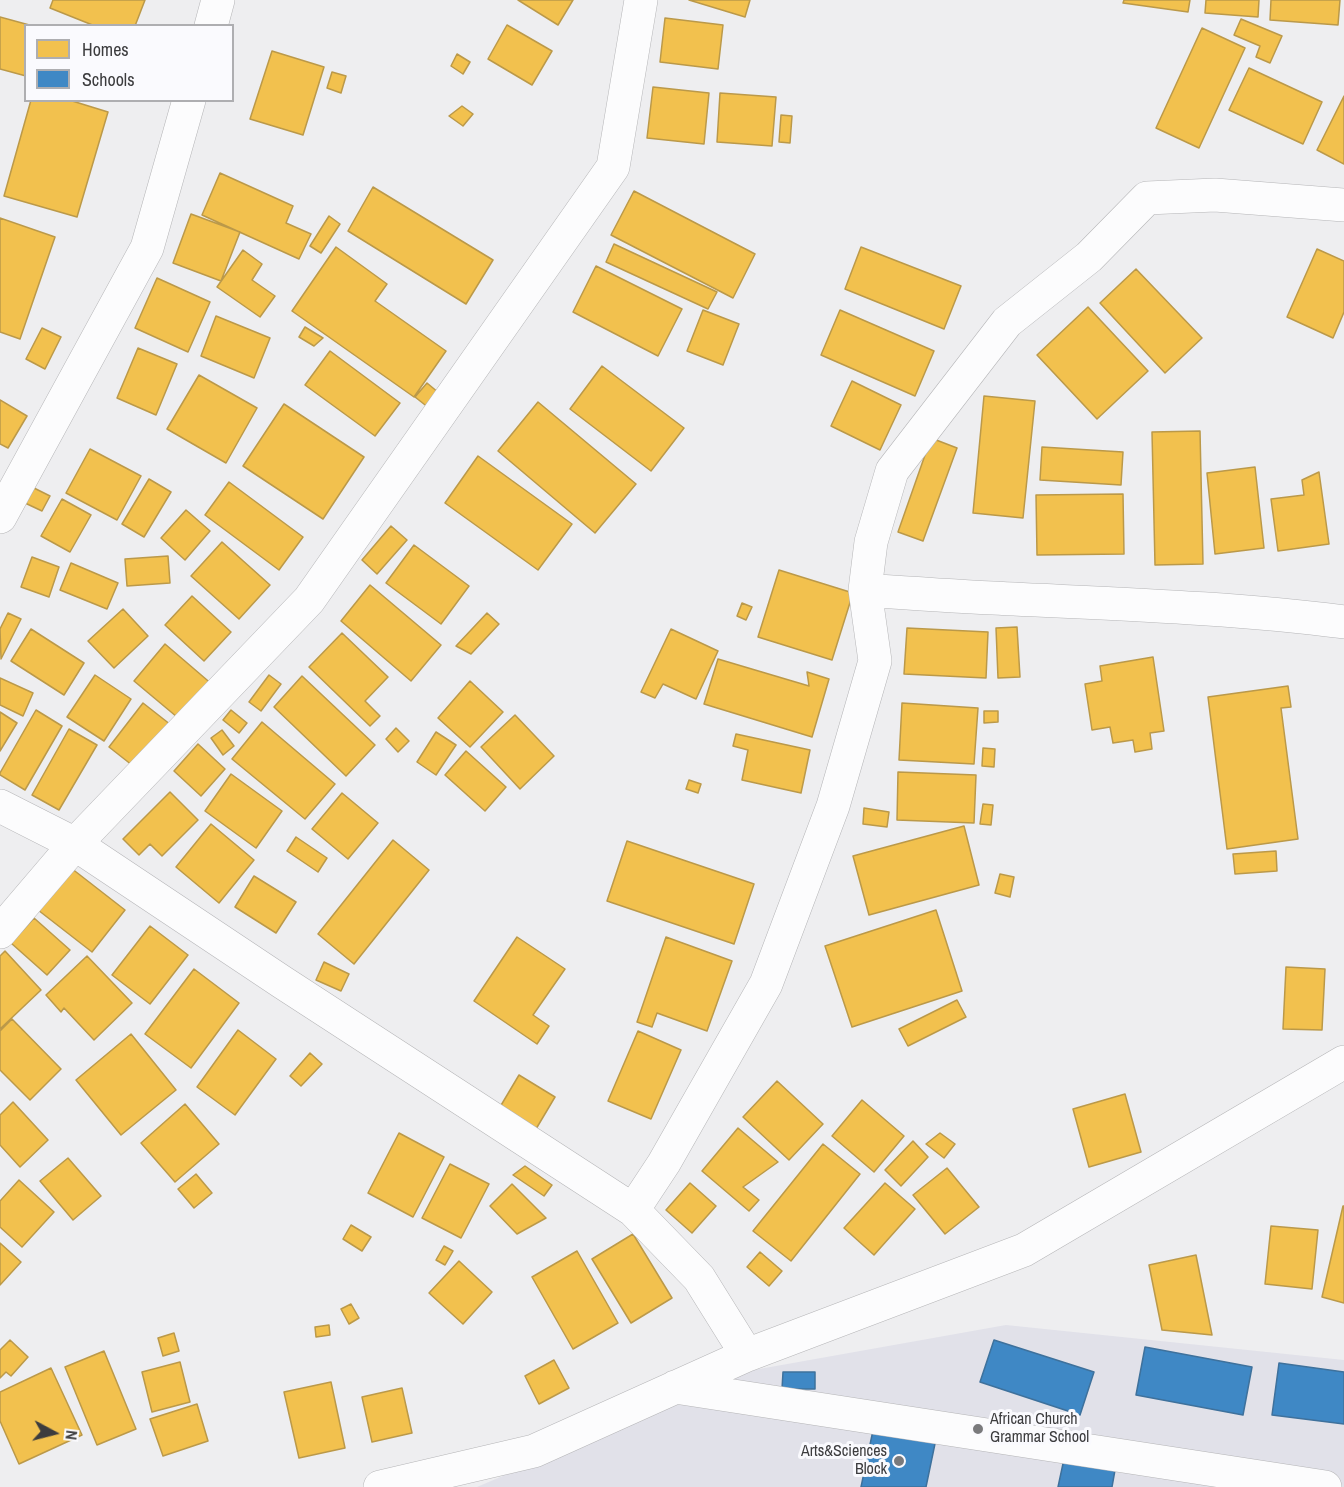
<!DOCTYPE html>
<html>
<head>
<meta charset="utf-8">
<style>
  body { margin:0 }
  #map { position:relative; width:1344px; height:1487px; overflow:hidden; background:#eeeef0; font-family:"Archivo Narrow",sans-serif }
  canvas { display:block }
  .legend { position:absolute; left:24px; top:24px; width:210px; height:78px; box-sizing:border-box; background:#fafafe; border:2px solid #aeaeb1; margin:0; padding:8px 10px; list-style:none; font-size:18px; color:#3c3c3e }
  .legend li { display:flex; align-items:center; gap:12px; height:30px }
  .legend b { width:30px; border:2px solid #aeaeb1 }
  .north { position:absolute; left:24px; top:1403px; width:60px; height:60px; -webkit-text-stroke:4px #fafafe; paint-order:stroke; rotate:97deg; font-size:16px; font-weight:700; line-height:24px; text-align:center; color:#3c3c3e }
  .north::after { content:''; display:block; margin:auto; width:21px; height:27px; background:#3c3c3e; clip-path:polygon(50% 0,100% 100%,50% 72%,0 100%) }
</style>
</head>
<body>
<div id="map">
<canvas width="1344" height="1487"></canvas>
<ul class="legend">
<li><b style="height:16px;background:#f2c14e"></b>Homes</li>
<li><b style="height:16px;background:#3f88c5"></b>Schools</li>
</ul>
<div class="north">N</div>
</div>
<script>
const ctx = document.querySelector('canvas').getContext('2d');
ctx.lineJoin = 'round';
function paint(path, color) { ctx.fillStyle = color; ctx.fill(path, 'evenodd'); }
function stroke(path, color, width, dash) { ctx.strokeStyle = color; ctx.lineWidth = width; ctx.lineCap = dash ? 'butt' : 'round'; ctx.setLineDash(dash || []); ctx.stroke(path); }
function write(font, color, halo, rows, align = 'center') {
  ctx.font = font + ' "Archivo Narrow",sans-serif'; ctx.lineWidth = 6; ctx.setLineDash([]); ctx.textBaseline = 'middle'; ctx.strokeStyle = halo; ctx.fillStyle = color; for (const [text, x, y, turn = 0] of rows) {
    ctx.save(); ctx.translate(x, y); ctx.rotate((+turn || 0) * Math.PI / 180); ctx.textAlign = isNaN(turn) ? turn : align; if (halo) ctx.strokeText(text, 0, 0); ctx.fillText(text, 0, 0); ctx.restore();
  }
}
paint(new Path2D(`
  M1006,1325L1344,1360V1487H477L748,1371Z`), '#e1e1e9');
const homes = new Path2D(`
  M53,0H145L135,26H95L50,8Z
  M518,0H573L558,25Z
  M689,0H750L745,17Z
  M1124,0H1190L1188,12L1123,3Z
  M1206,0H1259L1258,17L1205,13Z
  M1271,0H1340L1338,25L1270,20Z
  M0,17L33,26H26V76L0,69Z
  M665,18L723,25L718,69L660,62Z
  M1241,19L1282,36L1270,63L1256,57L1260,46L1234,35Z
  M507,25L552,51L532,85L488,59Z
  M1202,28L1245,48L1199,148L1156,128Z
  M272,51L324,67L303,135L250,119Z
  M457,54L470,62L463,74L451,66Z
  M1249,68L1322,102L1303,144L1229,110Z
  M332,72L346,76L341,93L327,88Z
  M653,87L709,93L704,144L647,138Z
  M720,93L776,97L772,146L717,142Z
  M1344,96V164L1317,150Z
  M31,100H69L108,112L77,217L4,196Z
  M462,106L473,114L463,126L449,116Z
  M781,115L792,116L790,143L779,142Z
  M220,173L293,206L286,223L311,234L299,259L202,215Z
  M373,187L493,260L466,304L348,231Z
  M634,191L755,254L733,298L611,235Z
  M191,214L240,232L221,281L173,263Z
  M329,216L340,224L321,253L310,246Z
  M0,218L55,237L20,339L0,332Z
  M614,244L717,292L708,309L606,262Z
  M336,247L387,284L375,301L446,351L414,397L292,311Z
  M861,247L961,286L944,329L845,289Z
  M1317,249L1344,261V312L1333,338L1287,317Z
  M243,250L262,264L252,280L275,296L260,317L217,287Z
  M596,266L682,309L658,356L573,312Z
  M1136,269L1202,338L1165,373L1100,303Z
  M157,278L210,302L188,352L135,328Z
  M1088,307L1148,371L1097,419L1037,355Z
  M703,310L739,324L723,365L687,351Z
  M840,310L934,351L915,396L821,355Z
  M216,316L270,338L254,378L201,356Z
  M305,327L323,338L314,346L299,337Z
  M42,328L61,337L45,369L26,359Z
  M138,348L177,364L156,415L117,398Z
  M330,351L400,403L375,436L305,385Z
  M602,366L684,428L651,471L570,409Z
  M199,375L257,408L226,463L167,429Z
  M852,381L901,405L880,450L831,426Z
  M427,383L445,398L434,412L415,397Z
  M984,396L1035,401L1023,518L973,513Z
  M0,400L27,416L8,448L0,444Z
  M538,402L636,484L595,533L498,451Z
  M284,404L364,457L323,519L243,466Z
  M1200,431L1203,564L1155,565L1152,432Z
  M931,438L957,448L923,541L898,532Z
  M1042,447L1123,452L1121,485L1040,480Z
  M90,449L141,476L117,520L66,493Z
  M478,456L572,524L538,570L445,503Z
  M1255,467L1264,548L1215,554L1207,473Z
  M1319,472L1329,544L1278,551L1271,499L1304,495L1302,480Z
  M149,479L171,492L144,537L122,524Z
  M229,482L303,537L279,570L205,515Z
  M32,487L50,496L42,511L25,503Z
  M1123,494L1124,554L1037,555L1036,495Z
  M62,499L91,515L70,552L41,536Z
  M186,510L210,531L185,560L161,538Z
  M391,526L407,540L377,574L362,560Z
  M222,542L270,585L239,619L191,576Z
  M414,545L469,586L441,624L386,583Z
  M168,556L170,583L127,586L125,559Z
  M32,557L59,567L49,597L21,587Z
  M71,563L118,583L107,609L60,590Z
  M779,570L853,593L832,660L758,637Z
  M370,585L441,645L411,681L341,621Z
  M192,596L231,632L204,661L165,625Z
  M742,603L752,607L746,620L737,616Z
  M123,609L148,636L114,668L88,641Z
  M8,613L21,619L1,659L0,629Z
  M487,613L499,624L471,654L456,646Z
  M1017,627L1020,677L998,678L996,628Z
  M907,628L988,632L986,678L904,674Z
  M31,629L84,663L64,695L11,661Z
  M671,629L718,651L696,699L663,684L655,698L641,692Z
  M342,633L388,677L365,701L380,716L370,726L309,667Z
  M165,644L214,686L183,722L134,681Z
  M1153,657L1164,731L1150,733L1152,749L1135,752L1133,740L1113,743L1110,727L1092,730L1085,684L1102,681L1100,666Z
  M718,659L809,686L807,672L829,679L812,737L704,704Z
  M95,675L131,699L104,741L67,717Z
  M269,675L281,684L261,711L249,702Z
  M302,676L375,745L346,776L274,707Z
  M0,678L33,693L23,716L0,705Z
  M470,681L503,712L470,747L438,718Z
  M1288,686L1291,707L1281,708L1298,839L1227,849L1208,697Z
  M143,703L171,725L137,769L109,747Z
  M902,703L978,708L974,764L899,760Z
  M36,710L62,726L25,790L0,775V773Z
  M231,710L247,723L239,733L223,720Z
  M984,711H998V722L984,723Z
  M0,712L17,723L0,751Z
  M515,715L554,756L520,789L481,747Z
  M262,722L335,784L305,819L232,759Z
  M396,728L409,741L398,752L386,739Z
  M69,729L97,745L59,810L32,795Z
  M222,730L234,746L223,755L211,738Z
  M436,732L456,745L436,775L417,762Z
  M736,734L810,750L801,793L742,780L748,750L733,746Z
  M198,744L225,769L201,796L174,771Z
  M983,748L995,749L994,767L982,766Z
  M466,751L506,787L485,811L445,775Z
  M898,772L976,775L974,823L897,820Z
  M231,774L282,811L256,848L205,811Z
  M689,780L701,784L698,793L686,789Z
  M170,792L198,820L162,856L150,844L139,855L123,839Z
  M342,793L378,823L348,859L312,829Z
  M983,804L993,805L991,825L980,824Z
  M864,808L889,812L887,827L863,824Z
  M211,824L254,860L219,903L176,867Z
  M964,826L979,885L869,915L853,856Z
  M296,837L327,858L318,872L287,851Z
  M393,840L429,870L354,964L318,934Z
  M627,841L754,884L734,944L607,901Z
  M1276,851L1277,871L1235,874L1233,854Z
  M71,868L125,910L92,952L38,910Z
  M1000,874L1014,877L1010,897L995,893Z
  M254,876L296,902L276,933L235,907Z
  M936,910L962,991L852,1027L825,946Z
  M34,918L70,950L47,975L11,943Z
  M150,926L188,955L150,1004L112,975Z
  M517,937L565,969L533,1015L549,1026L537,1044L474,1001Z
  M666,937L732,961L707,1031L657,1013L652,1027L637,1022Z
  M5,951L41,990L0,1029V956Z
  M87,956L132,1003L94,1040L64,1008L61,1012L46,995Z
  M324,962L349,974L341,991L316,980Z
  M1286,967L1325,969L1322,1030L1283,1029Z
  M194,969L239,1003L191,1068L145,1034Z
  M957,1000L966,1017L908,1046L899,1029Z
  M12,1019L61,1069L30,1100L0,1070V1031Z
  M238,1030L276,1059L235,1115L197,1087Z
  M638,1031L681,1050L651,1119L608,1101Z
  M131,1034L176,1090L121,1135L76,1080Z
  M310,1053L322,1064L301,1086L290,1076Z
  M519,1075L555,1097L536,1129L500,1107Z
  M777,1081L823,1124L789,1160L743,1117Z
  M1125,1094L1141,1152L1089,1167L1073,1109Z
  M862,1100L904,1136L874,1172L832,1136Z
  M13,1102L48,1140L20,1167L0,1145V1115Z
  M185,1104L219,1144L175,1182L141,1143Z
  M738,1128L778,1162L743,1187L759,1200L749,1211L702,1171Z
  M399,1133L444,1157L413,1217L368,1193Z
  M940,1133L955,1144L944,1158L926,1144Z
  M913,1141L928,1157L901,1186L885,1170Z
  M823,1144L860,1174L791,1261L753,1231Z
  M68,1158L101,1196L73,1220L40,1181Z
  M450,1164L489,1184L461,1238L422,1218Z
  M525,1166L552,1185L544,1196L513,1175Z
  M947,1168L979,1207L945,1234L913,1195Z
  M196,1174L212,1193L194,1208L178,1189Z
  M19,1180L54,1212L22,1247L0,1227V1201Z
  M690,1183L716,1206L692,1233L666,1210Z
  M885,1183L915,1209L874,1255L844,1228Z
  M512,1184L546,1218L517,1234L490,1206Z
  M1343,1206H1344V1303L1322,1297Z
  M351,1225L371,1237L362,1251L343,1239Z
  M1271,1226L1318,1230L1312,1289L1265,1284Z
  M633,1234L672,1298L631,1323L592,1259Z
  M0,1243L21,1262L0,1285Z
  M444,1246L453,1251L445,1265L436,1260Z
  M577,1251L618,1323L573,1349L532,1277Z
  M760,1252L782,1271L769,1286L747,1267Z
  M1196,1255L1212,1335L1162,1330L1149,1265Z
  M459,1261L492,1292L463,1324L429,1293Z
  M351,1304L359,1318L349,1324L341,1309Z
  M329,1325L330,1335L316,1337L315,1327Z
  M174,1333L179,1351L163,1356L158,1338Z
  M10,1340L28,1357L11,1376L6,1372L0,1378V1350Z
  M104,1351L136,1429L97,1445L65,1367Z
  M554,1360L569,1388L539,1404L525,1376Z
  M180,1362L190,1402L152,1412L142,1372Z
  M51,1368L82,1435L19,1464L0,1421V1392Z
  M331,1382L345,1448L299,1458L284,1392Z
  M402,1388L412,1433L372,1442L362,1397Z
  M197,1404L208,1441L163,1456L150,1419Z`);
paint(homes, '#f2c14e');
stroke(homes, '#bb9949', 1.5);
const schools = new Path2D(`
  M994,1340L1094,1372L1080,1415L980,1382Z
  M1145,1347L1252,1367L1243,1415L1136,1395Z
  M1279,1363L1344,1372V1424L1272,1415Z
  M783,1372H815V1389H782Z
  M875,1421L937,1434L926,1487H861Z
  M1064,1459L1115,1470L1112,1487H1058Z`);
paint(schools, '#3f88c5');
stroke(schools, '#3e719c', 1.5);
const minor = new Path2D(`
  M211,26L218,0
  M0,517L147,248L189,100
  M865,590C907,593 950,596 993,598C1110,604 1227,607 1344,622
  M0,806L75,844L282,982L633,1210L699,1278L747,1355L1024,1250L1344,1062
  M0,932L75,844L309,600L613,167L641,0
  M633,1210L664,1163L766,984L833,806L875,661L865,590L871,542L892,471L1007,322L1089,257L1147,198L1215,195L1344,205
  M675,1387L1325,1487
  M380,1487L534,1451L747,1355`);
stroke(minor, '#b5b5b7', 34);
stroke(minor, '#fcfcfd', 33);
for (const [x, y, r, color] of [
  [978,1429,6,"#7a7a7c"],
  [899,1461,6,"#7a7a7c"]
]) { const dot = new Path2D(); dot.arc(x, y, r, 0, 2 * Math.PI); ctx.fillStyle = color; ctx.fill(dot); stroke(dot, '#fafafe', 2); }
write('16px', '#3c3c3e', '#fafafe', [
  ["African Church",990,1420],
  ["Grammar School",990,1438],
  ["Arts&Sciences",887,1452,"right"],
  ["Block",887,1470,"right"]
], 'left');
</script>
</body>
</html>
